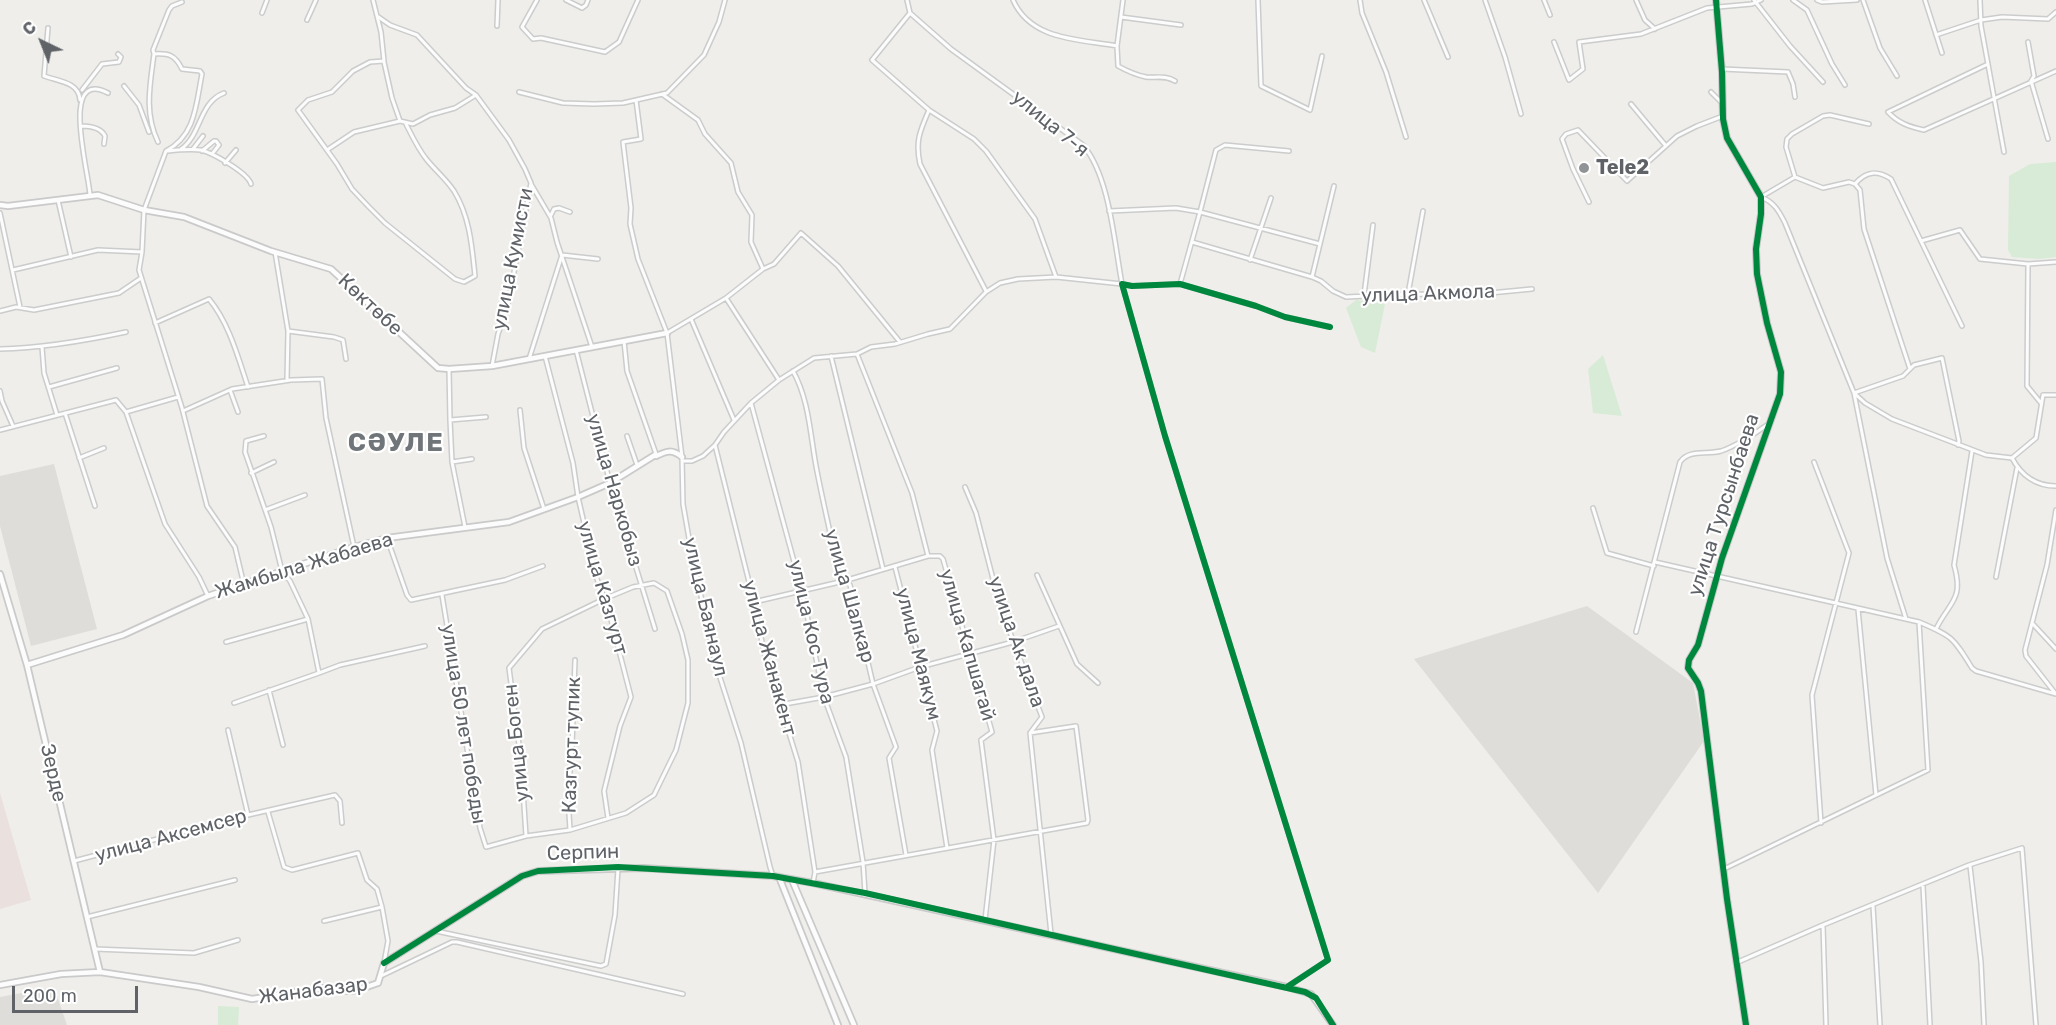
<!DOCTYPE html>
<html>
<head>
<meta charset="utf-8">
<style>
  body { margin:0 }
  #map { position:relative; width:2056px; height:1025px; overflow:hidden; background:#efeeea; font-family:Rubik,sans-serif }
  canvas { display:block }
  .north { position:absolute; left:12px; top:12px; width:60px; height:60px; -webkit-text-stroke:4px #fff; paint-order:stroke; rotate:317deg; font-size:16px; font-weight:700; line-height:24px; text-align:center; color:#5f6368 }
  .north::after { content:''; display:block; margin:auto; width:21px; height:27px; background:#5f6368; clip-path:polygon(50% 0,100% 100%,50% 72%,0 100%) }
  .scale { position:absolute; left:12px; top:986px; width:126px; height:27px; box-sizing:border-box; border:3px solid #5f6368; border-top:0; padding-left:8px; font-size:18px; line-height:21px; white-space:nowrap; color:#5f6368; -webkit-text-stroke:4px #fff; paint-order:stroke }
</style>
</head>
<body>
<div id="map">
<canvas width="2056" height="1025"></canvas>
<div class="north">С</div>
<div class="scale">200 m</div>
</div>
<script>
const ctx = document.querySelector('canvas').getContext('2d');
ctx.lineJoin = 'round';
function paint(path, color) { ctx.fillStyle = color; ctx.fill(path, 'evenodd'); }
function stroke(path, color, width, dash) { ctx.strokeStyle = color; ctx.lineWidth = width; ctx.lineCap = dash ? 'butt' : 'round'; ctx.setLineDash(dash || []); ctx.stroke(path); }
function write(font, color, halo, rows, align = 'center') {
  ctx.font = font + ' Rubik,sans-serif'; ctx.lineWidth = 4.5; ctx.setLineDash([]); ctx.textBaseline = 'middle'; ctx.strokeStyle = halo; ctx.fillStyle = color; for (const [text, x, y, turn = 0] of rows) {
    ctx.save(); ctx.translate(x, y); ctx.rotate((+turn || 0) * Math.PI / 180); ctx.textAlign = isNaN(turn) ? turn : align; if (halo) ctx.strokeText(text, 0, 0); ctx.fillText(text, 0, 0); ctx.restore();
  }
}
paint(new Path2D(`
  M54,464L97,629L31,646L0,526V476Z
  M1587,606L1693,683L1704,741L1598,893L1414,659Z
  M54,987L67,1025H0V997Z`), '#dfddda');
paint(new Path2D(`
  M0,793L31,900L0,909Z`), '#eae0de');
paint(new Path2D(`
  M2056,162V257L2039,259L2012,257L2008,250L2009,176L2030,164Z
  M1356,300L1385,304L1375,353L1361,347L1346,308Z
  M1603,355L1622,416L1593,413L1588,369Z
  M218,1006L239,1007L238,1025H218Z`), '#d8ebd6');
const street = new Path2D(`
  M373,0L377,16L390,25L417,35L466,88L476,95L509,140L525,169L531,183L507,309L498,334L492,366
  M537,0L522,27L533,39L541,38L605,52L619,42L638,0
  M566,0L582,8L586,5L588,0
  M1013,0C1031,41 1080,39 1117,46L1118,66C1127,71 1136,75 1146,77C1156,78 1166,75 1175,81
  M1258,0L1261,86L1310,110L1322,56
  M1360,0L1362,13L1386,72L1406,137
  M1424,0L1448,57
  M1485,0L1505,57L1521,114
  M1544,0L1550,15
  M1636,0L1645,20L1655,29
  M1754,0L1790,46L1823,82
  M1793,0L1807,10L1832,64L1845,85
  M1817,0L1822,2L1857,0
  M1863,0L1880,48L1897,76
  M1925,0L1942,53
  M1980,0L1981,26L2004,152
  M262,13L267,0
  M910,13L951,49L1083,145C1110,177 1114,242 1122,284L1056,277
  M377,16L381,32L384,61L370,62L353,71L332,92L308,100L298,110L337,164L352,189L368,206L385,223L455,279L464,282L475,276C472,247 470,217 454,191C446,179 436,171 427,160C418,149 412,136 406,124
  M1121,17L1181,25
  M307,20L316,0
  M497,26L498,0
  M48,28L44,76C58,81 79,82 80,100
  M1936,35L1981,20L2002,17L2048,19L2056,12
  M1554,42L1569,80L1583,69L1579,42L1641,34L1707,8L1752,4L1761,0
  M2028,42L2034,76L2031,81L2048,139
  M1117,46L1123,0
  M154,54C169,53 175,55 182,69L200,71L202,74C196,104 196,135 166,151L144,210L142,252L139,270L182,408L207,506L235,547L244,585
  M384,62L392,98L400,121L413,124L430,115L455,108L476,95
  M1988,64L1888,112C1898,123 1910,127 1924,130L2056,71
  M1722,69L1788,72L1793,84L1795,97
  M124,86L139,105L149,132
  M82,90L102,64L119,62L121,57L118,54
  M519,92L563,103L594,104L623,103L667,93L704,55L719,22L725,0
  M1711,92L1722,103
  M662,94L698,120L705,134L731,163L738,192L752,215L751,242L763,269
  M636,100L641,139L623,142L631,208L630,224L638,259L667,333L682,457L683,504L691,550L716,665L741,743L770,867L773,876
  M1631,104L1666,146
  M929,110C920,131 915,141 920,164L986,291
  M81,126C90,126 101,128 105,136L104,144
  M158,142C144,113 150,85 154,54L153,50L169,10L172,6L182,2
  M181,149C201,136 199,102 224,93
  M193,149L203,136
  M327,150L354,132L400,121
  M168,151C178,150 190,149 201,150C213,153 248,173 251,184
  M202,151L214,141H216L219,145L212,154
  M225,163L236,150
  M1795,177L1786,147L1787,139L1792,134L1823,116L1830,115L1869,124
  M531,184L551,218L557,242L592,347
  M1855,184C1866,171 1877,170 1891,179L1962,326
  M90,196C90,176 58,67 108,93
  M1761,197C1774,202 1779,211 1785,223L1854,393L1865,403L1892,419L1986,455L2012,458L2036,438L2043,395H2056
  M1761,197L1795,177L1823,188L1849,182L1855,184L1860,190L1864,229L1910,369
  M58,200L71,257
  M1589,202L1573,169L1562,139L1566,134L1578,130L1627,181L1677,136L1697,126L1723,116
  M1109,211L1176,208L1200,212L1216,150L1225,145L1289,151
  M0,213L20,307
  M551,215L554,209L559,208L570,212
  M1921,241L1960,230L1980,259L2028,264L2056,262
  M1192,242L1312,277L1321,281L1333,291L1346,297L1408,294L1469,295L1532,289
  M275,252L288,331L287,380
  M1250,260L1271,198
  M2028,264L2027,386L2041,403
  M13,270L98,250L142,252
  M1312,277L1334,186
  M1180,284L1200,212L1320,244
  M1408,294L1423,211
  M1364,295L1373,225
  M726,298L763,269L774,264L801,233L838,266L900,342
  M0,311L16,307L34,310L119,293L141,278
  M691,319L734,420
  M155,323L209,299C229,323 238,357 248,387
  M288,331L334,337L343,340L346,359
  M667,333L726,298L779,380
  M624,341L627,371L656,454
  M42,347L44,373L57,415
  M0,349C43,348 84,341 126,332
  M576,350L610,483L655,629
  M857,354L912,493L928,556H940L943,559L992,732L981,740L994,840L985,920
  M545,356L573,463L578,497L597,579L608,608L631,697L620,726L604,791L608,818
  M831,356L883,569
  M529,359L562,255L598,259
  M449,369L450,420L486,417
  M793,371C809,400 810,433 816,466C823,503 832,539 839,576L850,585L873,684L896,747L889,758L906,855
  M49,387L117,368
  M230,390L238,412
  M0,391L2,401L13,426
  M751,403L802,591L824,697L846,757L863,862L865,893
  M520,410L524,448L544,509
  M183,411L232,389L291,380L322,379L326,418L354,547
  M126,412L178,397
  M65,413L95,506
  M450,420L452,462L472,459
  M0,430L116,400L126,412L165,524L199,577L208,596
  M264,436L246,441L245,452L271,527L282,571L290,581L308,619
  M627,436L637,465
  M715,445L754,602L764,652L798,762L815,872
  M79,458L104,448
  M2012,458C2021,475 2036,486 2056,486
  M683,461H692L703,456L715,445L724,432L751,403L779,380L814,358L857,354L871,347L895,344L928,334L950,329L986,292L1000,283L1018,279L1056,277L1035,219L986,151L974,139L929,110L872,60L910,13L907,0
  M452,462L465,527
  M1814,462L1849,553L1812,695L1821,823
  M251,473L274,462
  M965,487L976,513L1000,606L1042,717L1030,733L1051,934
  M1593,508L1607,553L1654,566
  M265,510L305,495
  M387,538L407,595L411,600L505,580L543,566
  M1655,562L1919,622C1952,636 1953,637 1972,668L1976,671L2056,694
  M895,567L937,731L932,750L947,848
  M1037,575L1077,664L1098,683
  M1996,577L2017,468
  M654,583L667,591L682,634L688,660V703L676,750L654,795L626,813L570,830L526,836L521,760L509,668L542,629L604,599L633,587Z
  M442,595L480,828L486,847L526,836
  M754,602L844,581L928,556
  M1858,609L1876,795
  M1906,619L1887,558L1854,393L1903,376L1914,365L1942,358L1959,441L1958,445
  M2032,623L2056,649
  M1936,629C1950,601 1964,600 1954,565L1972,451
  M1636,632L1680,462C1689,449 1706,455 1721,451C1734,447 1756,433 1767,425
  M226,642L308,619L319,673L234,703
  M319,673L340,665L425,646
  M269,690L283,745
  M2055,693L2026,656L2025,650L2047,565L2056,510
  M779,705L824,697L873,684L920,667L1013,642L1059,626
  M228,730L248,815
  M268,812L284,867L292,870L358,853L367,880L377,889L382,907L388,941L384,963
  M570,830L568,797L572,747L575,660
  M74,861L248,815L335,795L340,801L342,823
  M1970,866L1981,962L1984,1025
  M1724,869L1928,770L1919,622
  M813,883L815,872L1087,823L1088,820L1076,726L1030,733
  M1923,886L1930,1025
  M1873,906L1880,1025
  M87,917L235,880
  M324,921L382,907
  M1823,925L1826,1025
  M436,931L601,966L606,964L615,915L618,869
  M95,949L194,953L238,940
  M1738,962L1823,925L1969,865L2022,848L2036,1025
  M381,976L452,942H457L683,994
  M1288,986L1328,960L1165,436L1122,284L1132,286L1180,284L1256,306L1285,317L1330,327`);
const secondary = new Path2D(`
  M1716,0L1722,72L1723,119L1727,138L1761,197V214L1756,249L1757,274L1767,323L1781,372L1780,394L1722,558L1698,645L1689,660L1688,668L1698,683L1701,691L1727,899L1746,1025
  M0,205L8,206L98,195L144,210L184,217L271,251L331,269L438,368L449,369L492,366L667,333
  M0,574L27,665L100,972
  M27,665L123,635L208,596L354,547L387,538L509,522L578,497L610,483L655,455L656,456C667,451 672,449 682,457
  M779,877L838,1025
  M792,880L854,1025
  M0,985L61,974L100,972L199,987L252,999L323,988H339L347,991L358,990L378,983L384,963L522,876L538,871L643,868L773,876L813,883L1287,987L1311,994L1333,1025`);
stroke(street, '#cbcccc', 6);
stroke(secondary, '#cacacb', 8);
stroke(street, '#fdfcfc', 3);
stroke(secondary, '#fdfcfc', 4.5);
stroke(new Path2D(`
  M1716,0L1722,72L1723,119L1727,138L1761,197V214L1756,249L1757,274L1767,323L1781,372L1780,394L1722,558L1698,645L1689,660L1688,668L1698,683L1701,691L1727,899L1746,1025
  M384,963L522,876L538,871L618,867L773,876L865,893L1305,992L1316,998L1333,1025
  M1287,987L1328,960L1165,436L1122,284L1132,286L1180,284L1256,306L1285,317L1330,327`), '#00873e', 6);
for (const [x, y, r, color] of [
  [1584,168,6,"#919496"]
]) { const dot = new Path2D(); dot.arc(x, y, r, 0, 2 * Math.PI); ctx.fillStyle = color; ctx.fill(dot); stroke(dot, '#fff', 2); }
write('20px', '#5f6368', '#fff', [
  ["улица 7-я",1050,124,39],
  ["улица Кумисти",513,259,-79],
  ["улица Акмола",1428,294,-2],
  ["Көктөбе",370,305,43],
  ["улица Наркобыз",614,490,74],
  ["улица Турсынбаева",1724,505,-72],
  ["Жамбыла Жабаева",304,566,-17],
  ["улица Казгурт",602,588,74],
  ["улица Шалкар",849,596,74],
  ["улица Баянаул",705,607,77],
  ["улица Кос Тура",811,632,77],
  ["улица Ак дала",1016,642,71],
  ["улица Капшагай",967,645,74],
  ["улица Маякум",918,654,76],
  ["улица Жанакент",769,658,75],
  ["улица 50 лет победы",463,724,81],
  ["улица Боген",517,743,-96],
  ["Казгурт тупик",572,745,-88],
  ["Зерде",53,773,77],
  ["улица Аксемсер",171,836,-15],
  ["Серпин",583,853,-2],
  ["Жанабазар",313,991,-7]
]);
write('bold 20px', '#5f6368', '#fff', [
  ["Tele2",1596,168]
], 'left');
ctx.letterSpacing = '1.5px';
write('bold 26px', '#70757a', '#fff', [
  ["СӘУЛЕ",396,443]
]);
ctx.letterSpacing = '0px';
</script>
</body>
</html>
